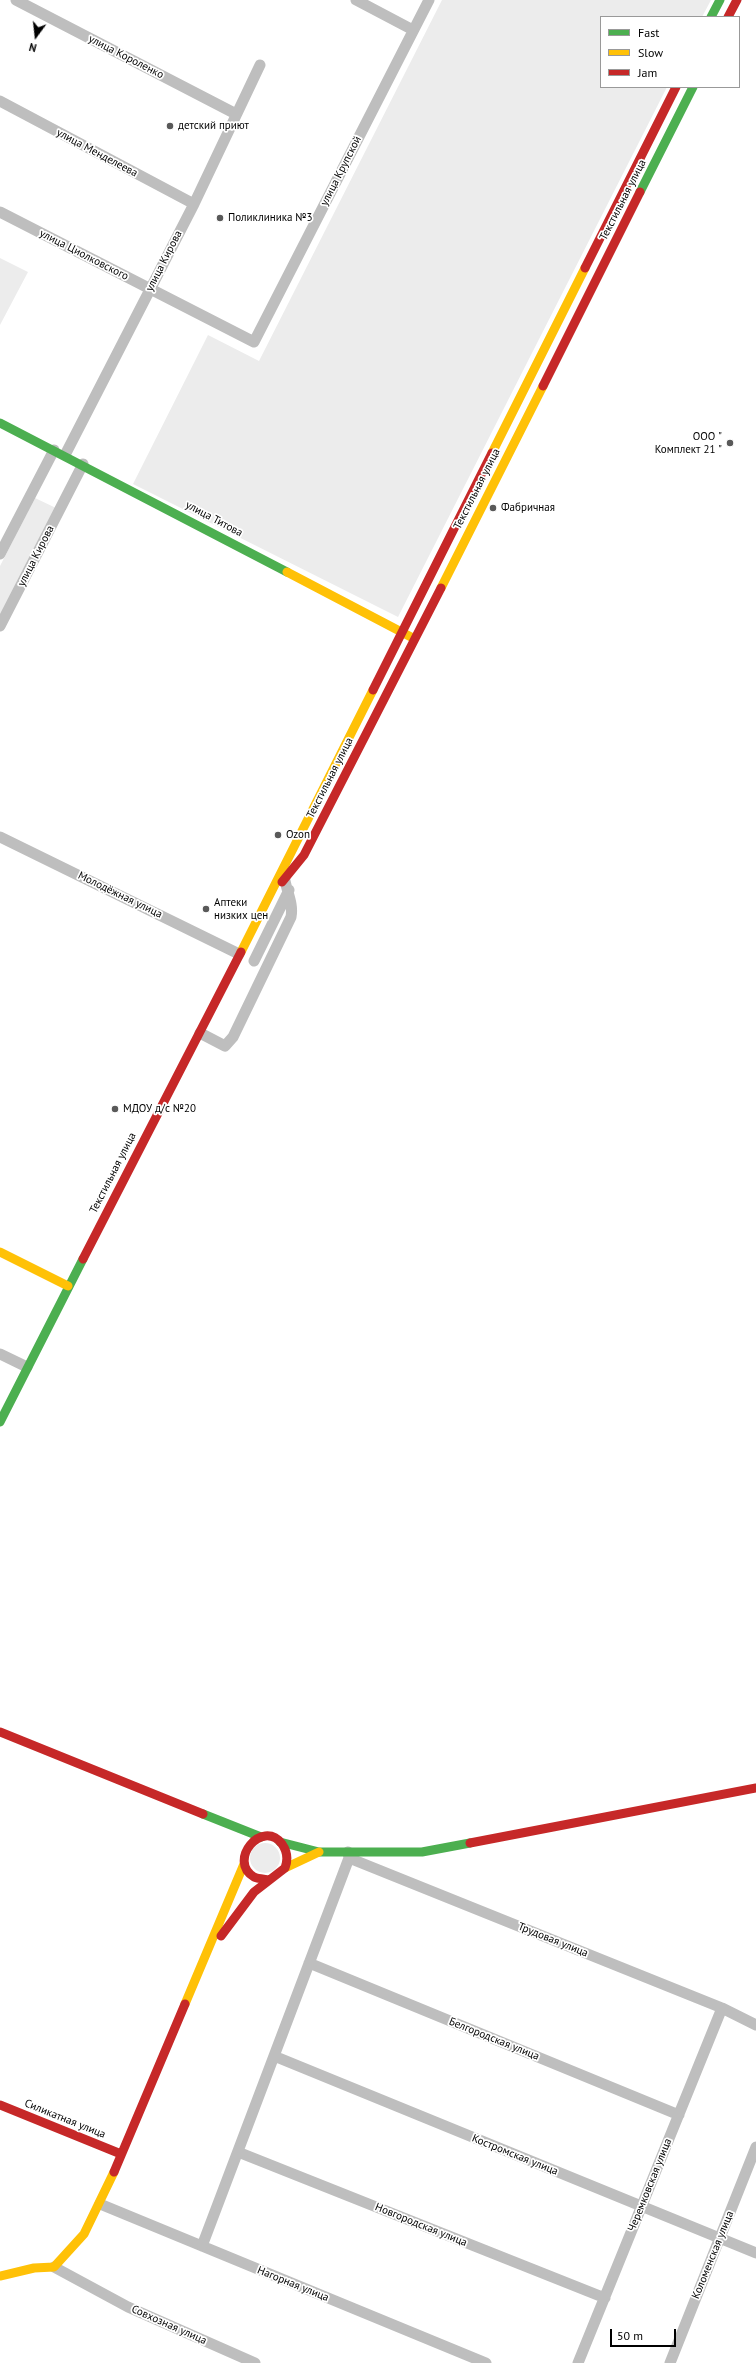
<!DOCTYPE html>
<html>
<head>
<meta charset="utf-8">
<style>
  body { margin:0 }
  #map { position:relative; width:756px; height:2363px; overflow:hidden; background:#fff; font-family:"PT Sans",sans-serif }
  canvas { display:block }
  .legend { position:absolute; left:600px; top:16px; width:140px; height:72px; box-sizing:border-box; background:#fff; border:1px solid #999; margin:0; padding:5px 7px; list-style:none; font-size:12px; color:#000 }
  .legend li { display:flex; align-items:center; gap:8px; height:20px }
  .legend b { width:20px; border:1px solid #999 }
  .north { position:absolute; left:16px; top:16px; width:40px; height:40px; -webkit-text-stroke:3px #fff; paint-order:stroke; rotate:195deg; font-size:11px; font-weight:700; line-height:16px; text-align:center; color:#000 }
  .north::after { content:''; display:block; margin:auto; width:14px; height:18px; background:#000; clip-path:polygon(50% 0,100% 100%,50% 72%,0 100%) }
  .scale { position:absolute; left:610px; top:2329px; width:66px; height:18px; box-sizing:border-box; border:2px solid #000; border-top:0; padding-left:5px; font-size:12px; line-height:14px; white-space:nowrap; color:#000; -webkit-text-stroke:3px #fff; paint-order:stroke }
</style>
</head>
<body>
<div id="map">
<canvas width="756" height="2363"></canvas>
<ul class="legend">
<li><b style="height:5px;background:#4caf50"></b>Fast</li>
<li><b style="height:5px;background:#ffc107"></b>Slow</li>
<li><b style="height:5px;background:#c62828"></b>Jam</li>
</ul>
<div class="north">N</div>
<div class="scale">50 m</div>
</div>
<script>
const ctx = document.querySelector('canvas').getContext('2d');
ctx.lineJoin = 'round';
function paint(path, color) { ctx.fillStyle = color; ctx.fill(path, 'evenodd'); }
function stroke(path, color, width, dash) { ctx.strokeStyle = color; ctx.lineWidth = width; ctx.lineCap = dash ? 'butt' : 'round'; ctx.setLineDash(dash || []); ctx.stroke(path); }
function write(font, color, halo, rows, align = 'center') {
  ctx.font = font + ' "PT Sans",sans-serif'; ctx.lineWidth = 3.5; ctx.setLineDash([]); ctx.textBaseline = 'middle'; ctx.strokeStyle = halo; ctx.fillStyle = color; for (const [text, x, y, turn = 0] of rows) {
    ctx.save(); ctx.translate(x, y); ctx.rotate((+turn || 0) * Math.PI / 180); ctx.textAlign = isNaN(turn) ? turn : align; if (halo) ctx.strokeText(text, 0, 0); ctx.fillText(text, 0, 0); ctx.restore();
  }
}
paint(new Path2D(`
  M442,0H711L702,17H601V87H667L398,617L133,484L208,335L259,361Z
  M0,258L28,272L0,325Z
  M35,498L56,508L0,616V566Z
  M250 1858a15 15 0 1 1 30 0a15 15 0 1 1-30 0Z`), '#ececec');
stroke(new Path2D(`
  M16,0L236,114
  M356,0L413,30
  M0,101L194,204
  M0,212L254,342L429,0
  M65,455L194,204L260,65
  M0,554L54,450
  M0,626L83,464
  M0,837L239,954
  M254,961L289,890
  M200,1033L225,1046L233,1037L291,917C294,902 285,889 284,874
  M0,1354L27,1367
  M349,1858L722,2008L756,2025
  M309,1963L679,2115
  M274,2056L756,2253
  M238,2152L605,2298
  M100,2204L486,2363
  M202,2246L349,1858L348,1852
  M54,2267L128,2307L255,2363
  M578,2363L722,2008
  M670,2363L756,2147`), '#bebebe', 11);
stroke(new Path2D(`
  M711,17L720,0
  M640,192L693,87
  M0,423L287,572
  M0,1422L83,1259
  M203,1814L261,1837
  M280,1842L319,1852H422L470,1843`), '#4caf50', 9);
stroke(new Path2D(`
  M492,453L585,268
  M287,572L411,637
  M441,588L543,386
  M241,952L373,690
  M0,1252L68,1286
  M285,1868L319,1852
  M185,2004L244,1864
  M0,2276L34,2268L54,2267L84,2234L114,2172`), '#ffc107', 9);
stroke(new Path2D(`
  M728,17L737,0
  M585,268L676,87
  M543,386L640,192
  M373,690L492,453
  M282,882L304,855L441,588
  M83,1259L241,952
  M0,1732L203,1814
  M470,1843L756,1788
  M221,1936L254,1892L285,1868C288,1860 287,1851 282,1844C262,1818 227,1861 254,1877C258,1879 264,1879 269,1880
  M0,2105L121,2154
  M114,2172L185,2004`), '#c62828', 9);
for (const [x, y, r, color] of [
  [170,126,4,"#595959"],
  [220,218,4,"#595959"],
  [730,443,4,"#595959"],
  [493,508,4,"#595959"],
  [278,835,4,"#595959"],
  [206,909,4,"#595959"],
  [115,1109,4,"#595959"]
]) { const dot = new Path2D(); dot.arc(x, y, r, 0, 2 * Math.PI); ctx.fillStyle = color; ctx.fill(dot); stroke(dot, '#fff', 1.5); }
write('11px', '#000', '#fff', [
  ["улица Короленко",126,57,27],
  ["улица Менделеева",97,153,28],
  ["улица Крупской",341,171,-63],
  ["Текстильная улица",623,200,-63],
  ["улица Циолковского",84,255,27],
  ["улица Кирова",164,261,-63],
  ["Текстильная улица",477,489,-63],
  ["улица Титова",214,519,28],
  ["улица Кирова",36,556,-63],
  ["Текстильная улица",330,778,-63],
  ["Молодёжная улица",120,895,26],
  ["Текстильная улица",113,1173,-63],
  ["Трудовая улица",553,1940,22],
  ["Белгородская улица",494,2039,22],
  ["Силикатная улица",65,2119,22],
  ["Костромская улица",515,2155,22],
  ["Черемковская улица",650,2185,-68],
  ["Новгородская улица",421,2225,22],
  ["Коломенская улица",713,2255,-68],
  ["Нагорная улица",293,2284,22],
  ["Совхозная улица",169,2325,24]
]);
write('11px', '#000', '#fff', [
  ["детский приют",178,126],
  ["Поликлиника №3",228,218],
  ["ООО \"",722,437,"right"],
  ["Комплект 21 \"",722,450,"right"],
  ["Фабричная",501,508],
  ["Ozon",286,835],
  ["Аптеки",214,903],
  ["низких цен",214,916],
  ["МДОУ д/с №20",123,1109]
], 'left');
</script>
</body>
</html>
